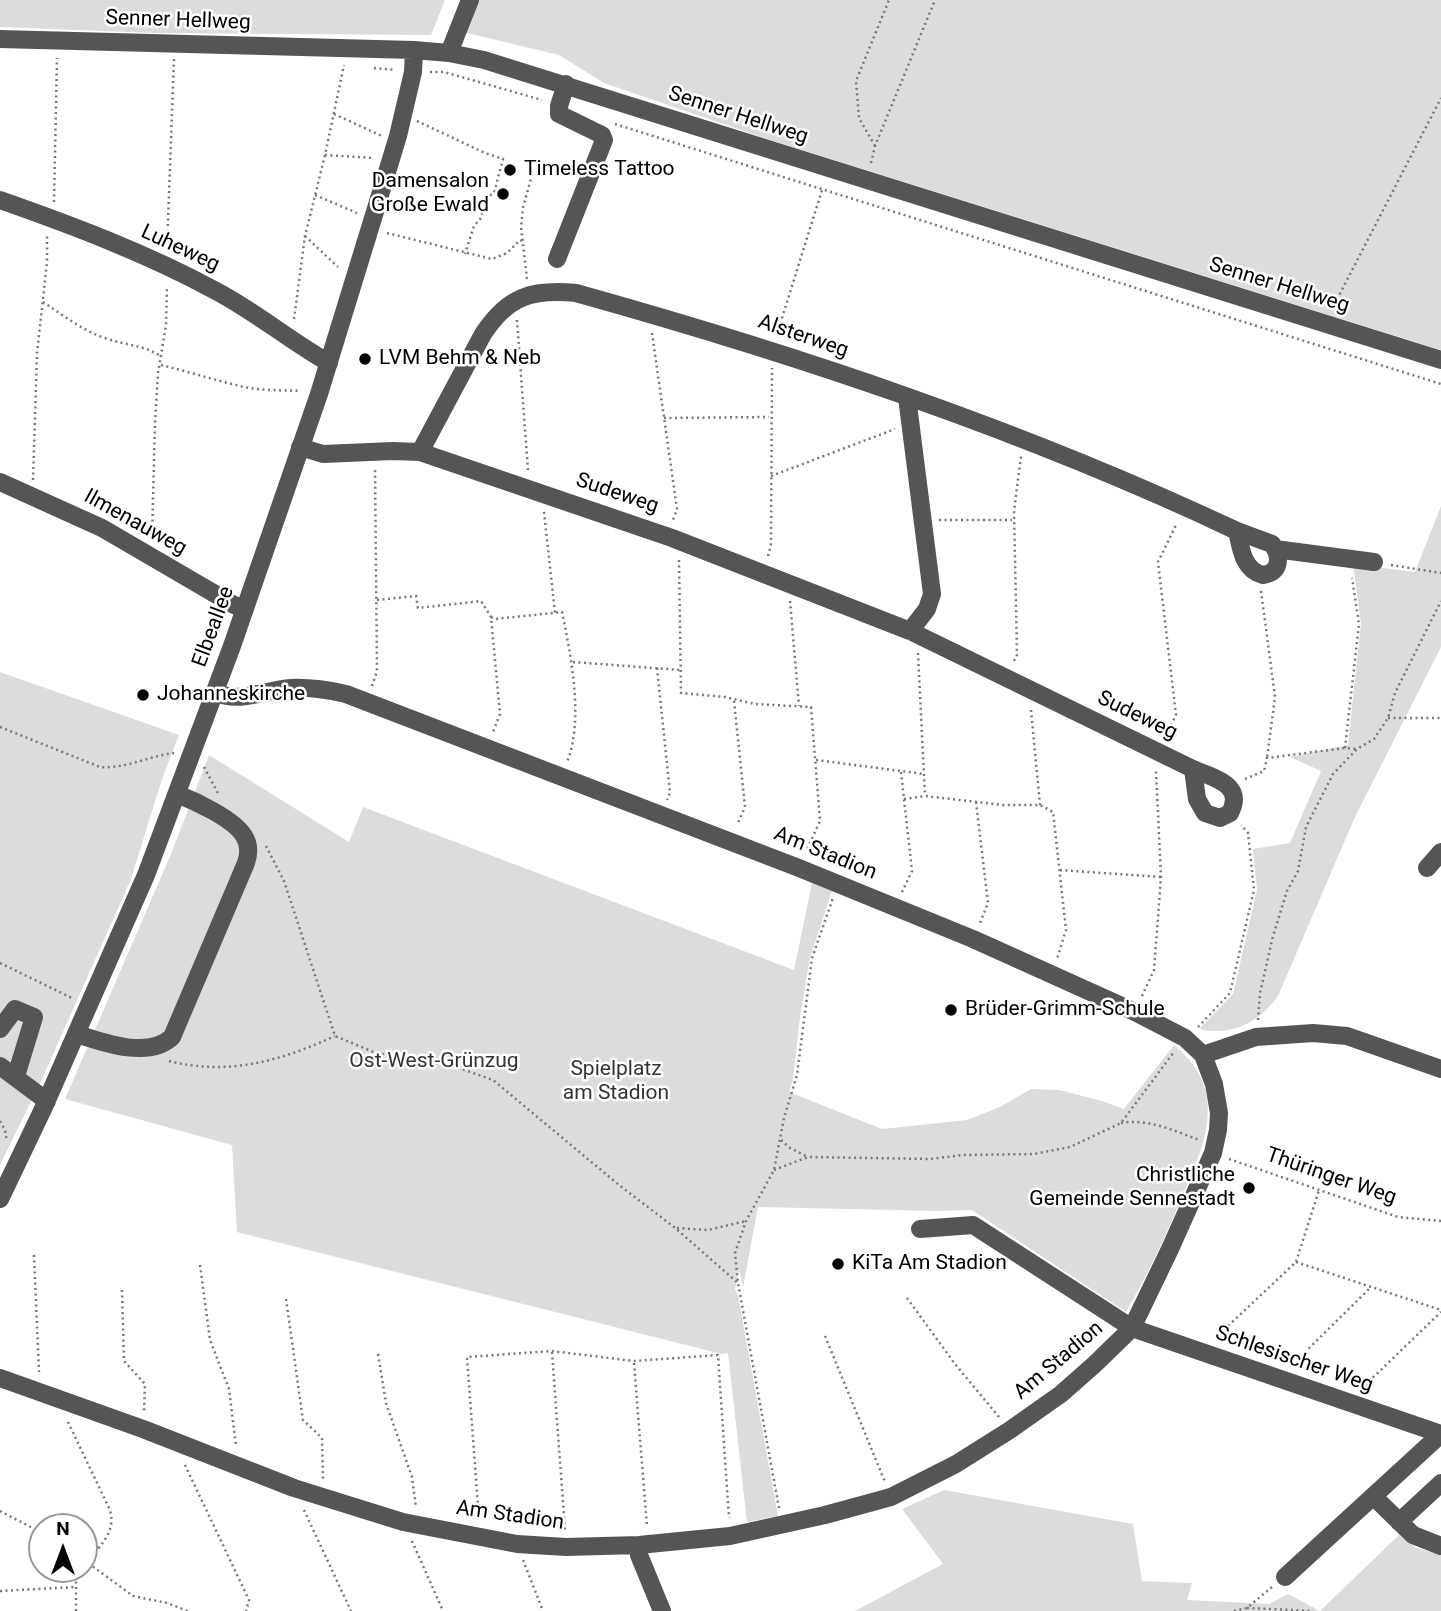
<!DOCTYPE html>
<html>
<head>
<meta charset="utf-8">
<style>
  body { margin:0 }
  #map { position:relative; width:1441px; height:1611px; overflow:hidden; background:#fff; font-family:Roboto,sans-serif }
  canvas { display:block }
  .north { position:absolute; left:28px; top:1513px; width:70px; height:70px; box-sizing:border-box; background:#fff; border:2px solid #999; border-radius:50%; rotate:0deg; font-size:19px; font-weight:700; line-height:28px; text-align:center; color:#000 }
  .north::after { content:''; display:block; margin:auto; width:24px; height:32px; background:#000; clip-path:polygon(50% 0,100% 100%,50% 72%,0 100%) }
</style>
</head>
<body>
<div id="map">
<canvas width="1441" height="1611"></canvas>
<div class="north">N</div>
</div>
<script>
const ctx = document.querySelector('canvas').getContext('2d');
ctx.lineJoin = 'round';
function paint(path, color) { ctx.fillStyle = color; ctx.fill(path, 'evenodd'); }
function stroke(path, color, width, dash) { ctx.strokeStyle = color; ctx.lineWidth = width; ctx.lineCap = dash ? 'butt' : 'round'; ctx.setLineDash(dash || []); ctx.stroke(path); }
function write(font, color, halo, rows, align = 'center') {
  ctx.font = font + ' Roboto,sans-serif'; ctx.lineWidth = 5; ctx.setLineDash([]); ctx.textBaseline = 'middle'; ctx.strokeStyle = halo; ctx.fillStyle = color; for (const [text, x, y, turn = 0] of rows) {
    ctx.save(); ctx.translate(x, y); ctx.rotate((+turn || 0) * Math.PI / 180); ctx.textAlign = isNaN(turn) ? turn : align; if (halo) ctx.strokeText(text, 0, 0); ctx.fillText(text, 0, 0); ctx.restore();
  }
}
paint(new Path2D(`
  M0,0H445L431,35L155,33L0,27Z
  M475,0H1441V350L764,138L604,83L559,55L463,32Z
  M1441,506V647L1355,817L1278,996C1259,1022 1235,1035 1202,1030L1200,1028L1233,994L1257,890L1253,849L1290,843L1321,771L1290,757L1348,745L1361,623L1353,564L1415,572Z
  M0,672L179,735L162,779L131,879L42,1079L0,1165Z
  M209,755L349,842L363,807L794,970L812,883L832,891L810,958L800,1017L793,1079L789,1092L882,1129L967,1120L1000,1107L1031,1089L1059,1090L1102,1101L1124,1109L1174,1045C1233,1094 1202,1150 1178,1206C1163,1243 1146,1277 1126,1312L972,1210L938,1211L758,1207L743,1287L739,1270L735,1289L738,1295L778,1516L747,1522L728,1353L722,1354L237,1232L232,1145L65,1099L171,854Z
  M944,1490L1133,1524L1142,1581L1192,1583L1187,1600L1269,1604L1288,1594L1320,1611L1399,1535L1416,1548L1441,1555V1611H855L943,1564L902,1509Z`), '#dcdcdc');
stroke(new Path2D(`
  M374,68L395,70
  M430,72H444L542,100
  M334,114L382,136
  M417,121L485,153L503,159L494,193L486,198L481,218L474,226L465,254
  M615,124L1441,384
  M875,146L859,118L856,81L889,0
  M325,155L374,158
  M871,163L875,146L935,0
  M315,195L357,213
  M54,202L57,58
  M387,233L492,259L507,253L520,240L523,241
  M305,236L338,267
  M167,248L174,59
  M527,279L521,227L523,207L533,172
  M43,302C63,315 83,331 105,338C127,346 142,344 162,357
  M1332,309L1441,98
  M294,319L305,236L325,155L344,65
  M517,320L528,470
  M652,333L677,509L673,520
  M777,334L822,190
  M161,365C186,371 211,379 236,385C257,391 280,390 301,391
  M664,418L769,417
  M771,476L895,429
  M33,480L37,353L47,262V235
  M544,512L555,613
  M939,520H1012
  M152,538L155,423L158,373L166,325L167,286
  M768,556L771,544L772,368
  M679,560L681,693L725,697L755,704L811,707L820,821L806,852
  M1391,565L1441,573
  M1261,591L1275,697L1267,758
  M377,600L416,596L418,608L481,601L491,617L500,714L493,732
  M790,601L799,706
  M491,617L495,619L562,612C571,655 584,721 567,762
  M918,653L925,796
  M1014,661L1017,655L1014,511L1021,456
  M573,662L680,670
  M657,668L670,793L667,800
  M372,686L377,671L375,469
  M734,701L745,807L737,825
  M1031,710L1040,805
  M1388,718H1441
  M0,727L100,767C126,769 149,756 174,753
  M1166,735L1176,715L1158,562L1177,523
  M1345,748L1359,624L1352,578
  M816,760L924,774
  M204,767L219,795
  M901,772L912,871L902,892
  M1245,779L1264,771L1267,758L1345,748L1356,749
  M904,799L925,796L1003,805H1040L1053,812L1066,930L1057,959
  M976,802L988,903L980,923
  M266,846L284,881L335,1036L376,1053L456,1067L493,1080L619,1185L674,1227L738,1283
  M1060,870L1161,877
  M0,963L72,998
  M1142,996L1154,970L1161,877L1156,771
  M1258,1020L1260,993L1273,936L1287,891L1298,871L1306,827L1333,774L1357,749L1374,739L1388,718L1395,693L1441,601
  M1198,1027L1230,993L1254,890L1248,833L1241,825
  M169,1061C229,1076 280,1061 335,1036
  M0,1121L5,1130L7,1141
  M1121,1123C1146,1118 1176,1131 1199,1140
  M781,1140L790,1148L808,1157
  M1229,1159L1398,1217L1441,1221
  M774,1170L808,1157L930,1159L963,1155L1034,1154L1070,1147L1121,1123L1174,1052
  M677,1228L708,1230L746,1221
  M34,1255L39,1372
  M1296,1262L1441,1310
  M200,1265L210,1340L229,1389L236,1446
  M122,1290L124,1361L145,1384L144,1412
  M907,1298L955,1364L999,1417
  M286,1299L303,1420L322,1438L323,1479
  M825,1336L885,1482
  M1224,1342L1229,1325L1296,1262L1319,1190
  M552,1352L565,1530
  M378,1354L386,1403L412,1477L416,1508
  M634,1363L647,1527
  M1293,1364L1370,1288
  M1361,1389L1441,1312
  M68,1422L110,1510C117,1535 96,1548 84,1567
  M185,1465L249,1600L246,1611
  M779,1508L738,1283L735,1253L746,1221L774,1170L784,1118L797,1075L812,958L833,898
  M304,1510L351,1611
  M0,1511L42,1533
  M479,1519L467,1357L552,1351L634,1361L718,1355L729,1518
  M412,1541L443,1611
  M84,1560L133,1596L167,1603L188,1611
  M523,1560L543,1611
  M0,1591L75,1587
  M1247,1608L1313,1611
  M76,1611V1581L83,1569
  M1234,1611L1247,1608L1272,1587`), '#777', 2.5, [2, 3.5]);
stroke(new Path2D(`
  M0,39L414,50L449,53L484,60L1441,360
  M449,53L470,0
  M0,200C74,226 148,254 216,291C256,312 290,341 329,363
  M557,259L604,140L602,135L559,114V106L566,84
  M907,397L932,594L927,609L910,631
  M300,447L323,454L393,451L420,452L672,538L910,631L1193,769L1197,799L1205,813L1220,818L1230,813C1245,784 1213,778 1193,769
  M420,452L483,334C508,296 532,289 576,293C802,356 1025,431 1237,531C1241,549 1243,570 1263,575C1281,573 1281,556 1272,544L1237,531
  M0,482L102,528L234,605L245,609
  M1275,549L1374,562
  M1427,868L1441,852
  M0,1029L15,1009L34,1017L16,1076
  M77,1034C104,1043 149,1059 172,1037L246,863C249,854 250,845 244,836C234,819 195,801 177,794
  M1203,1055L1256,1037L1313,1033L1347,1036L1441,1069
  M0,1066L47,1101
  M0,1199L43,1109L146,875L232,646L319,394L370,228L398,136L413,72L414,50
  M920,1229L973,1225L1132,1328L1441,1434
  M0,1378L143,1429L294,1488L403,1522L517,1544L566,1547L639,1545L730,1536L825,1515L891,1497L956,1464L1010,1430L1061,1394L1095,1364L1132,1328L1170,1249L1213,1153L1218,1130L1219,1113L1214,1084L1203,1055L1185,1038L1135,1012L973,939L799,868L346,694C328,690 310,687 291,688C263,690 242,704 214,692
  M1373,1496L1413,1535L1441,1546
  M1399,1522L1441,1483
  M639,1545V1555L662,1611
  M1285,1577L1441,1434`), '#555', 18);
for (const [x, y, r, color] of [
  [510,170,7,"#000"],
  [503,194,7,"#000"],
  [365,359,7,"#000"],
  [143,695,7,"#000"],
  [951,1010,7,"#000"],
  [1249,1188,7,"#000"],
  [838,1264,7,"#000"]
]) { const dot = new Path2D(); dot.arc(x, y, r, 0, 2 * Math.PI); ctx.fillStyle = color; ctx.fill(dot); stroke(dot, '#fff', 2.5); }
write('21px', '#000', '#fff', [
  ["Senner Hellweg",178,21,2],
  ["Senner Hellweg",738,116,18],
  ["Luheweg",180,249,25],
  ["Senner Hellweg",1279,286,17],
  ["Alsterweg",803,337,19],
  ["Sudeweg",617,494,19],
  ["Ilmenauweg",135,523,29],
  ["Elbeallee",214,627,-70],
  ["Sudeweg",1137,716,26],
  ["Am Stadion",825,854,22],
  ["Thüringer Weg",1331,1177,19],
  ["Schlesischer Weg",1294,1360,19],
  ["Am Stadion",1059,1361,-40],
  ["Am Stadion",510,1516,8]
]);
write('21px', '#000', '#fff', [
  ["Timeless Tattoo",524,170],
  ["Damensalon",489,182,"right"],
  ["Große Ewald",489,206,"right"],
  ["LVM Behm & Neb",379,359],
  ["Johanneskirche",157,695],
  ["Brüder-Grimm-Schule",965,1010],
  ["Christliche",1235,1176,"right"],
  ["Gemeinde Sennestadt",1235,1200,"right"],
  ["KiTa Am Stadion",852,1264]
], 'left');
write('21px', '#333', '#fff', [
  ["Ost-West-Grünzug",434,1062],
  ["Spielplatz",616,1070],
  ["am Stadion",616,1094]
]);
</script>
</body>
</html>
